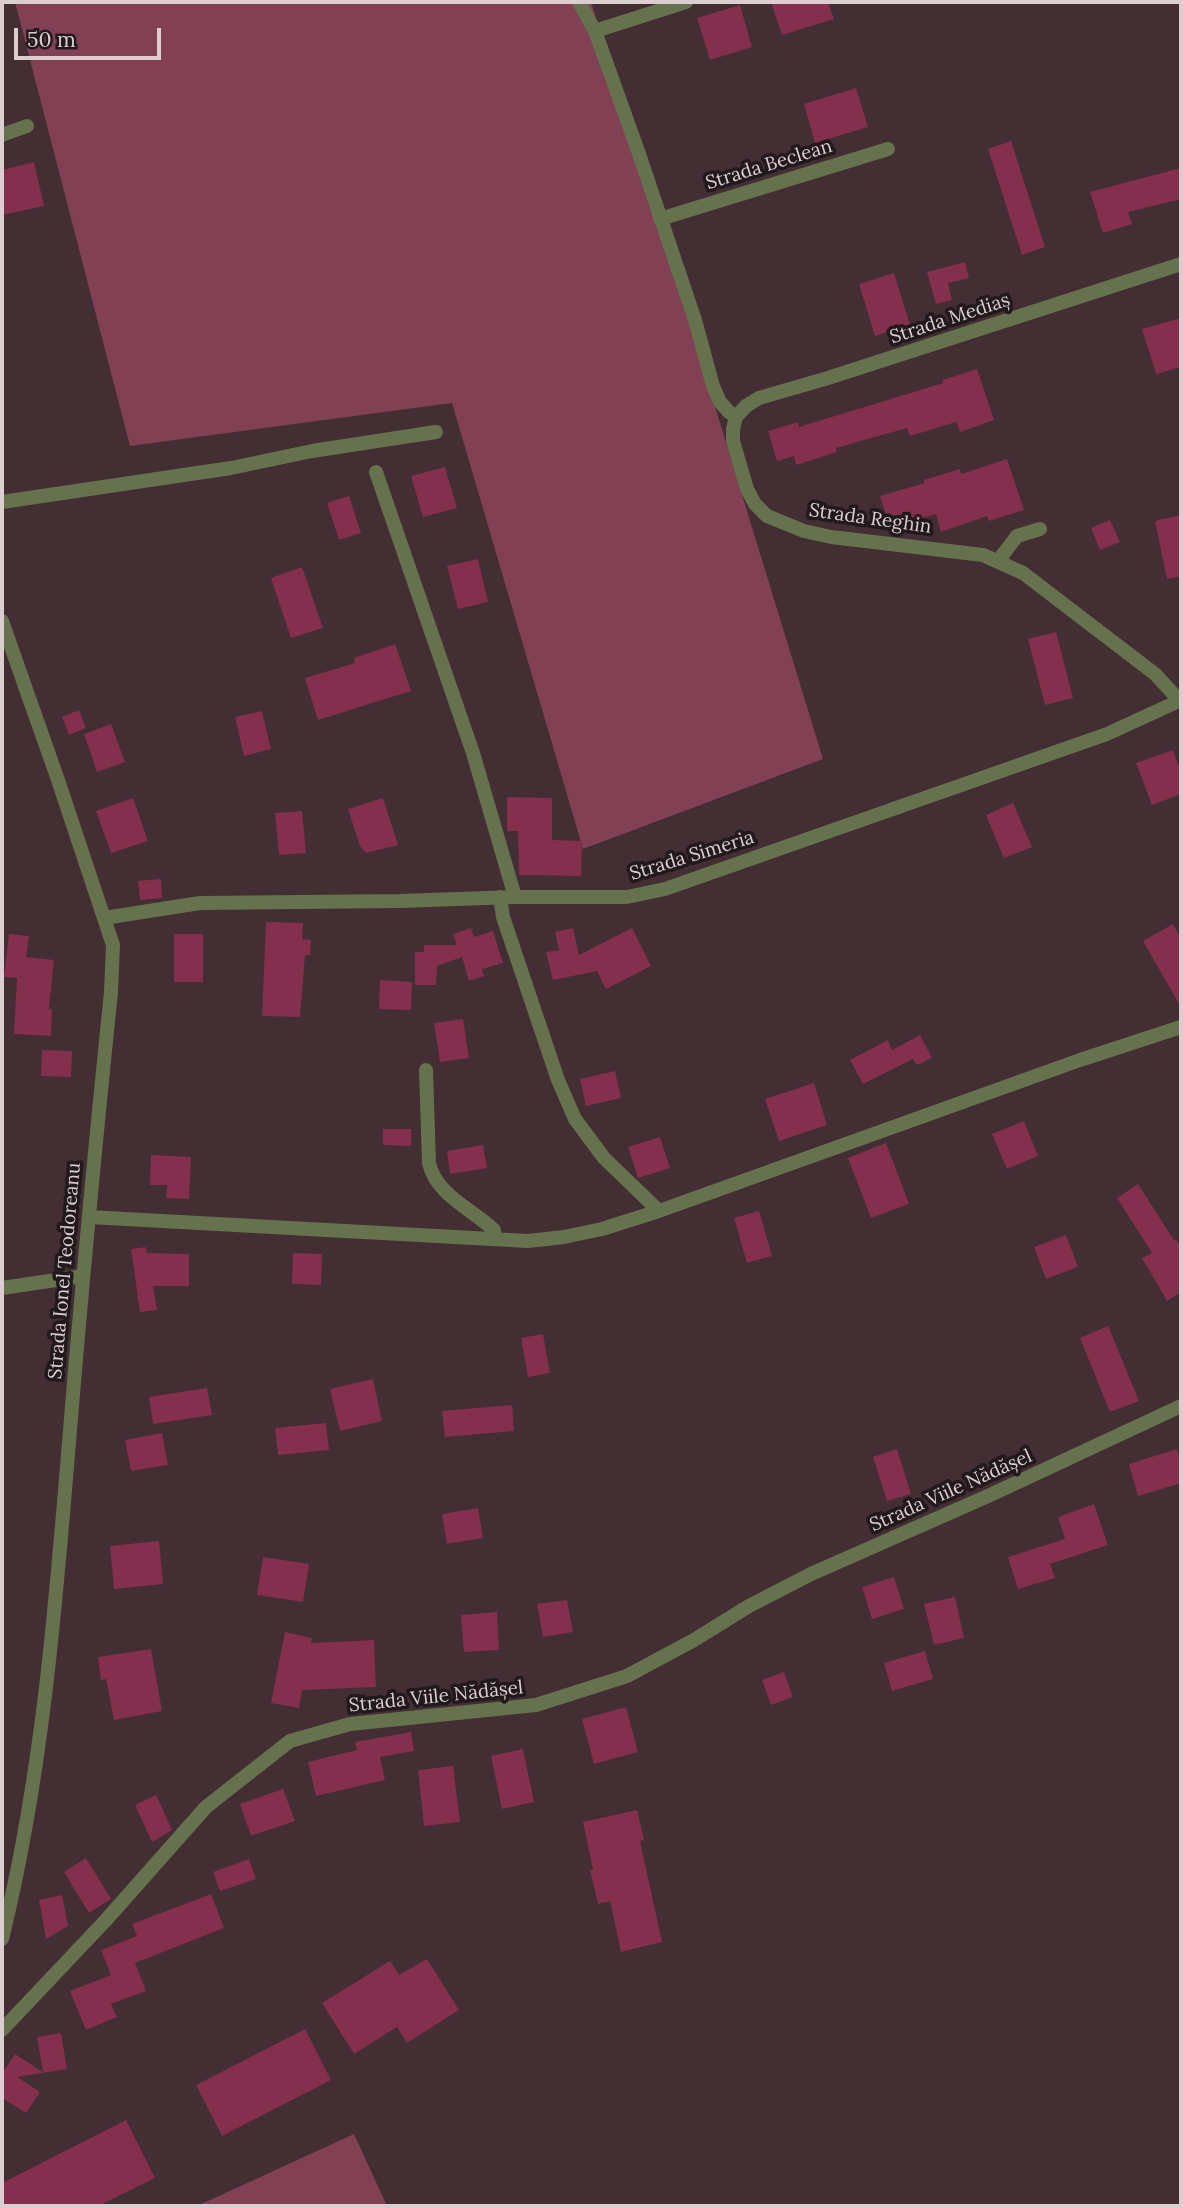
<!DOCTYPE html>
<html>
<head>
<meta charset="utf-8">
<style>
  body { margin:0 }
  #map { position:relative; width:1183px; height:2208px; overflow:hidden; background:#422e33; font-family:Lora,serif }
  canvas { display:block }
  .frame { position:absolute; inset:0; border:4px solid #dbcdd0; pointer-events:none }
  .scale { position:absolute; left:14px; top:28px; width:147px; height:32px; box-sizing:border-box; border:4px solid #dbcdd0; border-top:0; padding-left:9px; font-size:21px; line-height:24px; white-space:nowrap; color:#dbcdd0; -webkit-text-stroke:5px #22191c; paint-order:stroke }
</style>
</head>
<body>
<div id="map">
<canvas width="1183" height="2208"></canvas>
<div class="frame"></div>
<div class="scale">50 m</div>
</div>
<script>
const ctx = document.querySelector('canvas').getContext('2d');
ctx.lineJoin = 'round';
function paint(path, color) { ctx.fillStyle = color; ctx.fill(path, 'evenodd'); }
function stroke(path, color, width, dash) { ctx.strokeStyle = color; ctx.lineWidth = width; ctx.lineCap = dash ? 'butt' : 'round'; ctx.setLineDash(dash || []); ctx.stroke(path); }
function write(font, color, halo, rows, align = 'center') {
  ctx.font = font + ' Lora,serif'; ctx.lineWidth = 7; ctx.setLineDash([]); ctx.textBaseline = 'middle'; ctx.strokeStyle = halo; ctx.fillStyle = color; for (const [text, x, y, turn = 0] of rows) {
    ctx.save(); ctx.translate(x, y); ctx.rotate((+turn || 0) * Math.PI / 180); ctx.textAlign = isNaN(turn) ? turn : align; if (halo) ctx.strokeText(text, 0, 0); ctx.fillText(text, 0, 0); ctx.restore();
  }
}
paint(new Path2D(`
  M15,2H591L823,759L583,849L452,403L130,446Z
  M354,2134L387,2206H197Z`), '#814054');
paint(new Path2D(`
  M771,2H828L834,19L782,35Z
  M740,5L752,47L710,60L697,18Z
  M856,88L868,127L815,143L804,104Z
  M1011,141L1045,247L1022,255L988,149Z
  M34,162L44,206L2,215V170Z
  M1181,168V199L1128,212L1132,224L1103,233L1090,192Z
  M965,262L969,278L948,283L952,300L936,304L927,272Z
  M894,273L910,325L875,336L859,284Z
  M1181,318V367L1156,374L1142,329Z
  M977,369L994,420L960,432L956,422L910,436L907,428L836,448L837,452L796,465L794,456L777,461L768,431L798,422L799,427L943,383V380Z
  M1007,459L1024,510L989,521L987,516L941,532L936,514L890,527L880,496L925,483L924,480L960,469L961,474Z
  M445,467L457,508L423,517L411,476Z
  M349,496L361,533L339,540L327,503Z
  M1181,515V576L1167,579L1155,521Z
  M1110,520L1120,542L1100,550L1091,528Z
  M478,559L488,602L458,609L447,566Z
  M302,567L323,628L291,638L271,578Z
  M1056,632L1073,698L1045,705L1028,639Z
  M395,644L411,691L318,720L305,678L355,663L354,658Z
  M79,710L86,728L69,735L62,717Z
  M262,711L271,749L244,756L235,717Z
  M111,724L125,762L97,772L84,734Z
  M1173,750L1181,773V794L1152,805L1136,763Z
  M507,797L552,798V840L582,841L581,876L519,875L518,831H507Z
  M133,798L148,841L111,853L96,811Z
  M383,798L398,845L366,853L360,846L348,809Z
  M1013,803L1032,847L1004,858L986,815Z
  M302,811L306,853L279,855L275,813Z
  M161,879L162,898L140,900L138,881Z
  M266,922L303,923L302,939L311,940L310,955H305L300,1017L262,1016Z
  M1173,924L1181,939V1007L1143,941Z
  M471,928L474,937L493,931L503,963L482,969L484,976L469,981L462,957L437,966L436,985H415V952H424V945H457L453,934Z
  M573,928L579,955L632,928L651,966L606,989L597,971L553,980L546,952L559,950L555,932Z
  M9,934L29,936L26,957L54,960L49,1009H52L51,1036L14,1034L17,978L4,977Z
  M174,934H203V982H174Z
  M380,980L412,982L411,1010L379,1009Z
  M463,1019L469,1058L440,1062L434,1023Z
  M920,1035L932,1058L917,1065L913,1059L863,1084L850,1060L888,1040L892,1050Z
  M42,1050L72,1051L71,1077L41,1076Z
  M615,1071L621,1098L586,1106L580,1079Z
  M814,1083L827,1125L779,1141L765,1099Z
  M1024,1121L1038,1156L1007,1169L992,1134Z
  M383,1129H411V1146L383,1145Z
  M660,1137L670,1168L638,1178L628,1147Z
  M886,1143L909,1204L871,1218L848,1158Z
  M483,1145L487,1168L450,1174L447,1151Z
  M151,1155L191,1157L189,1199L166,1198L167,1185H150Z
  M1138,1184L1174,1240L1176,1239L1181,1248V1292L1167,1301L1142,1258L1152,1253L1117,1198Z
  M759,1211L772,1256L747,1263L734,1218Z
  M1066,1235L1078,1267L1046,1279L1034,1247Z
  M146,1247L147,1253L189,1254V1286H153L157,1310L140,1312L131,1249Z
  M293,1253L322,1254L321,1285L292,1284Z
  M1108,1326L1139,1401L1110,1412L1080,1338Z
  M543,1334L550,1373L528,1377L521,1338Z
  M373,1379L382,1421L340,1431L330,1389Z
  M207,1388L212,1415L153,1424L149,1397Z
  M512,1405L514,1431L445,1437L442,1411Z
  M326,1423L329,1450L278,1455L275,1428Z
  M162,1433L168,1465L131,1471L125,1440Z
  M897,1449L911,1494L887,1501L873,1457Z
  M1177,1449L1181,1463V1483L1138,1496L1129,1464Z
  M1094,1504L1108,1545L1050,1564L1055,1578L1018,1589L1008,1557L1065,1539L1058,1517Z
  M478,1508L483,1538L447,1544L442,1514Z
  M159,1541L163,1584L114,1589L110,1546Z
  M263,1557L309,1564L303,1602L257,1595Z
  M894,1577L904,1609L872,1619L862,1587Z
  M955,1597L964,1638L934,1645L924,1604Z
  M567,1600L573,1632L543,1637L537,1604Z
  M497,1612L499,1650L464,1652L461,1615Z
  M285,1632L312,1638L311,1643L374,1640L376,1687L302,1690L299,1708L271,1703Z
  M151,1649L162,1711L114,1720L106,1679L101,1680L98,1657Z
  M925,1651L933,1679L892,1691L884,1663Z
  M784,1672L793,1697L771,1705L762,1680Z
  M626,1707L638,1752L594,1764L582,1719Z
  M411,1732L414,1751L380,1757L385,1780L316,1796L308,1762L357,1750L355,1742Z
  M523,1749L534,1802L502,1809L491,1756Z
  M453,1766L460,1822L424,1826L418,1770Z
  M283,1789L295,1821L251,1836L240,1804Z
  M156,1795L172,1830L152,1842L135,1805Z
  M637,1810L644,1840L640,1841L662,1942L621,1952L610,1901L598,1904L590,1870L593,1869L583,1822Z
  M86,1858L111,1899L89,1913L64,1872Z
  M249,1859L256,1879L220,1891L213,1872Z
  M211,1894L224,1928L135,1963L146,1991L111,2004L117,2017L86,2030L70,1991L111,1975L101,1950L137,1936L132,1924Z
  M62,1895L68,1926L46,1939L39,1900Z
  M427,1959L459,2010L407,2043L397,2027L354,2054L322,2003L390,1961L399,1975Z
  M305,2029L331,2080L222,2136L196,2085Z
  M61,2033L67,2069L17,2077L40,2092L26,2113L2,2098V2067L5,2069L15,2054L43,2072L37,2037Z
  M126,2120L155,2178L98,2206H2V2183Z`), '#832f4d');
stroke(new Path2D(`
  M579,2L595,31L637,148L695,320L713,386L720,402L729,412L736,417
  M595,31L686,2
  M2,135L27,126
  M660,219L888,149
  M376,472L473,753L515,897
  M2,502L231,468L312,451L436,432
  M998,561L1017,536L1040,529
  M2,621L58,780L113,945L111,992C96,1138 82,1284 70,1430C56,1601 43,1773 2,1939
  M1180,701L1155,674L1023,573L983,555L831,537L804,531L767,516L755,504L747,489L733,441V429L736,417L746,406L759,398L828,378L1181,264
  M500,897L503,917L558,1080L575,1119L604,1158L659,1211
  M104,918L200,903L400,901L515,897H627L665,889L1107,734L1181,700
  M426,1070L429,1163C436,1195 472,1209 494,1230L495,1239
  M89,1217L528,1241L564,1237L602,1229L659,1211L1080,1060L1181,1027
  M2,1288L83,1276
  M2,2030L106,1920L206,1807L290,1741L350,1724L536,1705L627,1676L694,1640L749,1606L811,1574L988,1496L1181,1406`), '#66714e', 14);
write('19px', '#dbcdd0', '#22191c', [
  ["Strada Beclean",769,165,-17],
  ["Strada Mediaș",950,319,-18],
  ["Strada Reghin",870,519,8],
  ["Strada Simeria",692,856,-17],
  ["Strada Ionel Teodoreanu",65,1271,-85],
  ["Strada Viile Nădășel",951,1491,-24],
  ["Strada Viile Nădășel",436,1697,-6]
]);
</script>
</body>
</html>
